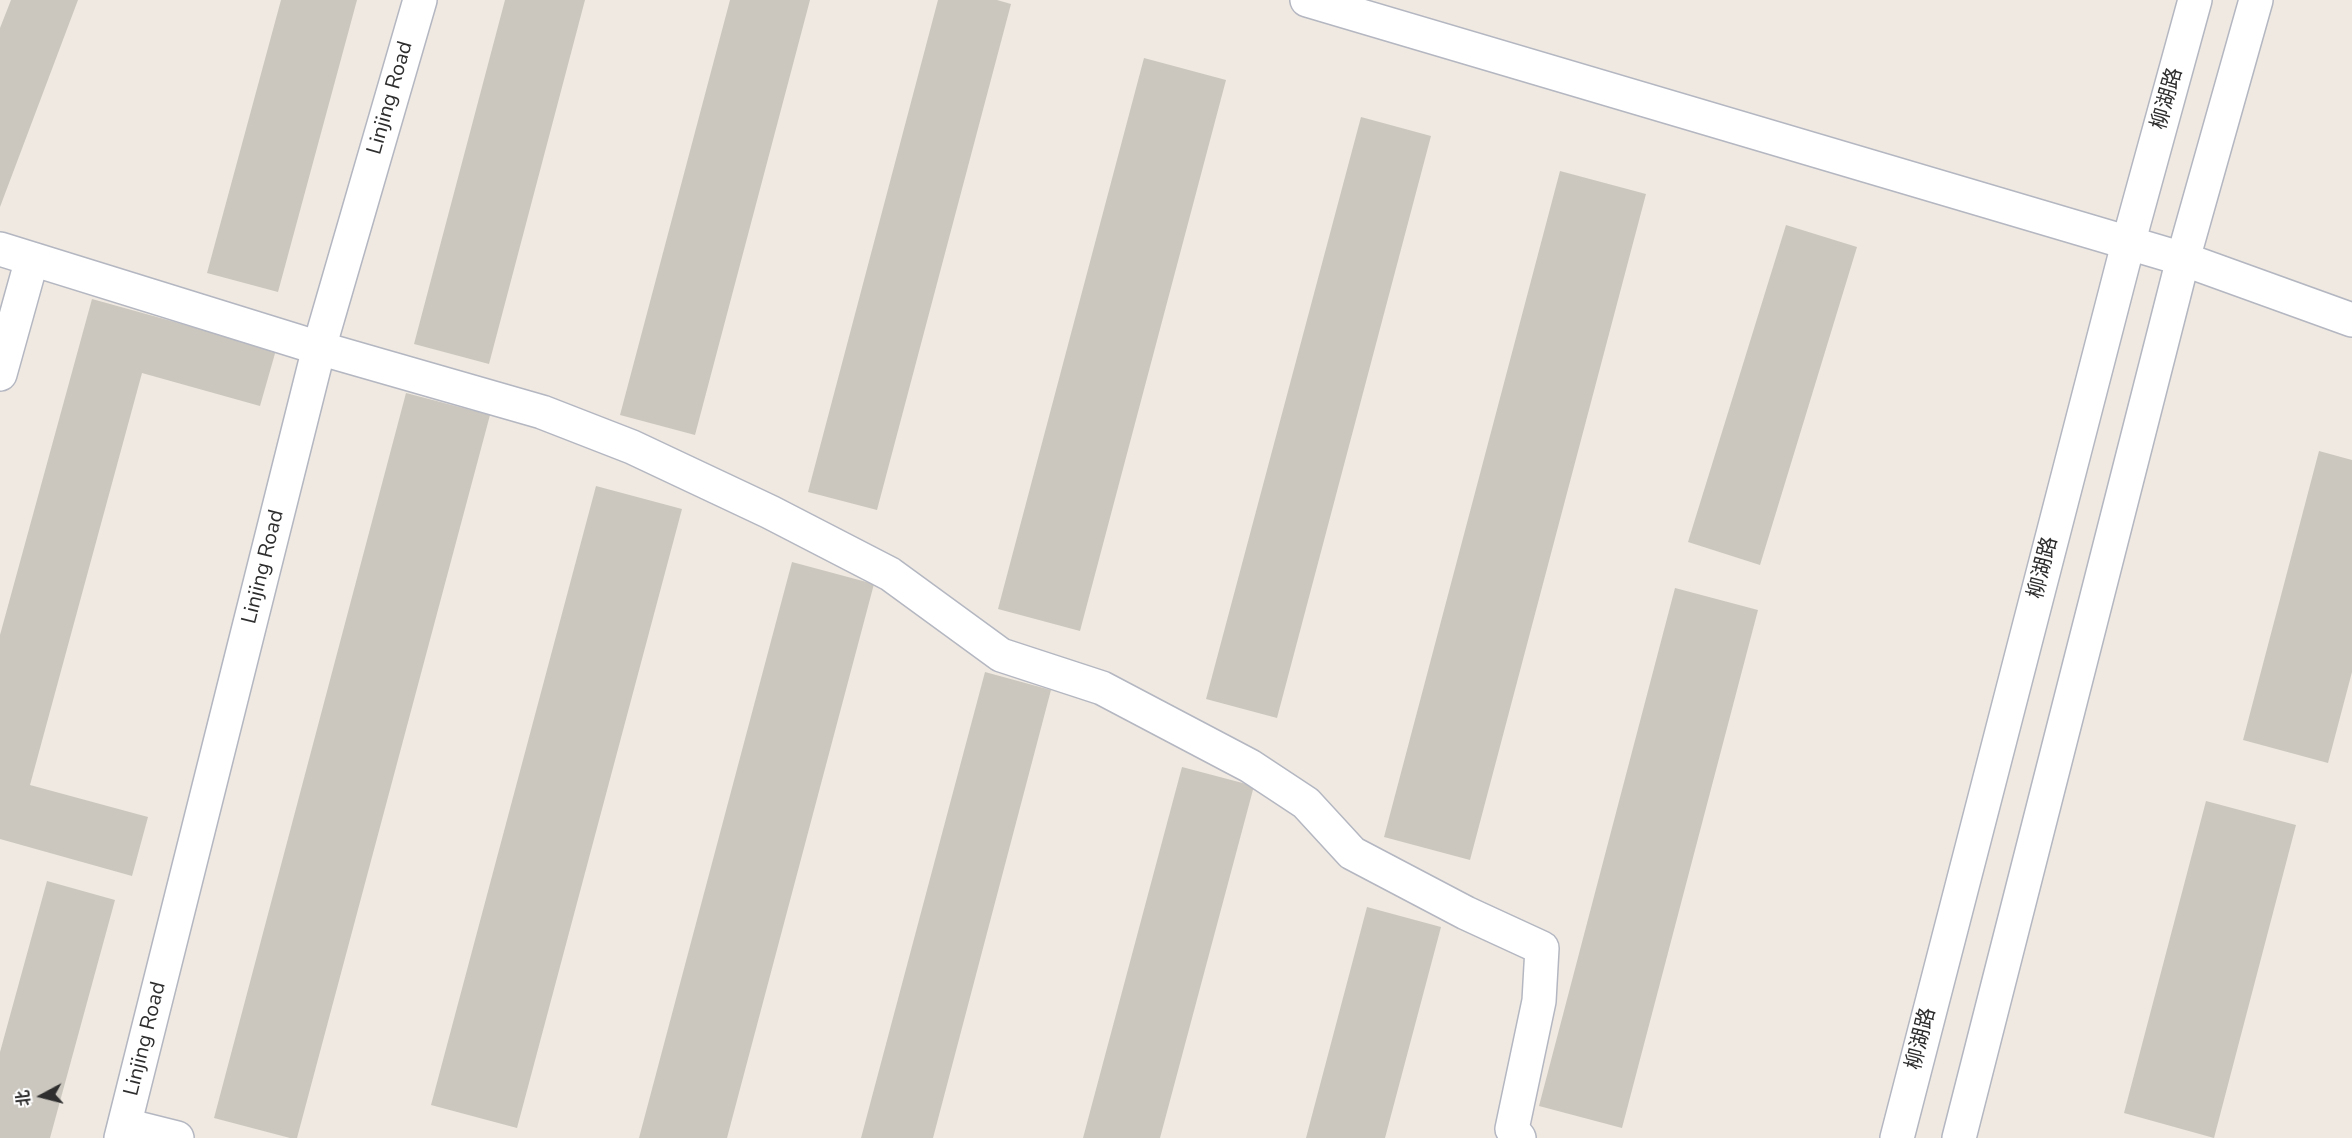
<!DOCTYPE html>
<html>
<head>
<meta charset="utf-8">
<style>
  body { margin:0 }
  #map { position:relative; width:2352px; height:1138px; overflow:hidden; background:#efe9e1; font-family:"Nunito Sans","Noto Sans SC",sans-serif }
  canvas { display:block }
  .north { position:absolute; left:12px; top:1066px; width:60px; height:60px; -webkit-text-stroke:4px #fff; paint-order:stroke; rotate:263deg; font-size:16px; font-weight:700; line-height:24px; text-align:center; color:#2e2e2e }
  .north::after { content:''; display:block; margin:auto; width:21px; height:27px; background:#2e2e2e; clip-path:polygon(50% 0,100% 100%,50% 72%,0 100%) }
</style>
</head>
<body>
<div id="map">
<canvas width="2352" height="1138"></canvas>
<div class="north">北</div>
</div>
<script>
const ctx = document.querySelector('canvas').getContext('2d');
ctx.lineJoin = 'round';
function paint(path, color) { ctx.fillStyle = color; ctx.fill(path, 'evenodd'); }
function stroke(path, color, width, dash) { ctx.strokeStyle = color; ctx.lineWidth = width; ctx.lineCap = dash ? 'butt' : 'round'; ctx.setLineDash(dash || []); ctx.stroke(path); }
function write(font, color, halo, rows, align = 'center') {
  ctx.font = font + ' "Nunito Sans","Noto Sans SC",sans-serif'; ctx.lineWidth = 5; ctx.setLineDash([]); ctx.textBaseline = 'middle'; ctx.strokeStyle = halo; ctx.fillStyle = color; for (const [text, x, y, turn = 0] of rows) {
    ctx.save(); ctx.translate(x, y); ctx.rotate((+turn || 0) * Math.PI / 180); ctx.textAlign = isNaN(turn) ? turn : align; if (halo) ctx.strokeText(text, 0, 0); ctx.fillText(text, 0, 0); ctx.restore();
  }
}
paint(new Path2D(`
  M11,0H78L0,207V28Z
  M281,0H357L278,292L207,273Z
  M505,0H585L489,364L414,344Z
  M730,0H810L695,435L620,415Z
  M938,0H997L1011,4L877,510L808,492Z
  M1144,58L1226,80L1080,631L998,609Z
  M1361,117L1431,136L1277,718L1206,699Z
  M1560,171L1646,194L1470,860L1384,837Z
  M1786,225L1857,247L1760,565L1688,542Z
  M92,299L276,350L260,406L142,373L30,785L148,817L132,876L0,839V635Z
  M406,393L490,415L297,1138H290L214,1118Z
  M2319,451L2352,460V672L2328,763L2243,740Z
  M596,486L682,509L517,1128L431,1105Z
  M792,562L874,584L727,1138H639Z
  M1675,588L1758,610L1622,1128L1539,1106Z
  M985,672L1051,690L933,1138H861Z
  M1182,767L1254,786L1160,1138H1083Z
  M2206,801L2296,825L2214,1138L2124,1113Z
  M47,881L115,900L50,1138H0V1052Z
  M1367,907L1441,927L1385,1138H1306Z`), '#cbc7bf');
const minor = new Path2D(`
  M0,249L319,348L542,412L632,447L770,512L890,574L1001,655L1102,688L1250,766L1306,803L1352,853L1466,913L1542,948L1539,1001L1512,1129L1519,1138
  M2183,259L2352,320
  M0,374L32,259
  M125,1125L177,1138`);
const tertiary = new Path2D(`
  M1307,0L2183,259
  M121,1138L319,348L420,0`);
const secondary = new Path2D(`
  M1897,1138L2128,244L2195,0
  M1959,1138L2183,259L2256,0`);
stroke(minor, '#b4b7c1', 36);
stroke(tertiary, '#b4b7c1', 36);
stroke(secondary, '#b4b7c1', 36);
stroke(minor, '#fff', 33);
stroke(tertiary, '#fff', 33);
stroke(secondary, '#fff', 33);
write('21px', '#2e2e2e', '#fff', [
  ["Linjing Road",391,98,-74],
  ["柳湖路",2168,99,-74],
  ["Linjing Road",264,567,-76],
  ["柳湖路",2044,568,-76],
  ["Linjing Road",146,1039,-76],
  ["柳湖路",1922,1039,-76]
]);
</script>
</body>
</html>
